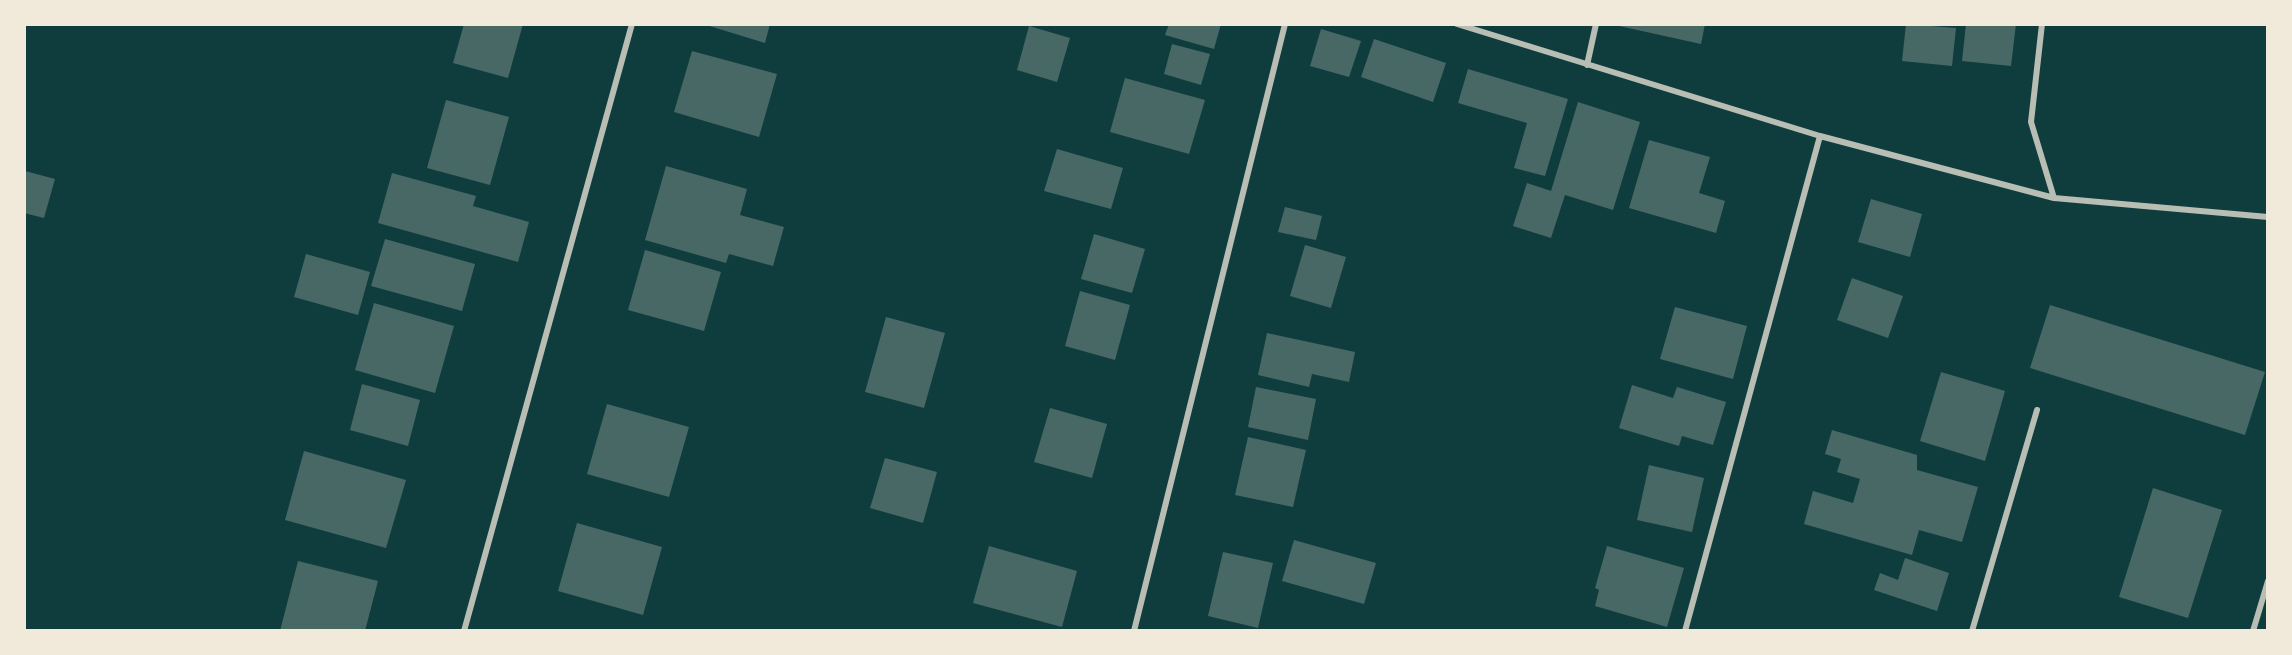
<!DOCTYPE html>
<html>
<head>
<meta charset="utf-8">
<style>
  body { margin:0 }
  #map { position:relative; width:2292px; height:655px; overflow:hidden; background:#0f3d3e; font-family:"Fira Sans Condensed",sans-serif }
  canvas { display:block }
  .frame { position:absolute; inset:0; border:26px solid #f1e9da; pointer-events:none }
</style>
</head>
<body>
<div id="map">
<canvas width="2292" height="655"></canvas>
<div class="frame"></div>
</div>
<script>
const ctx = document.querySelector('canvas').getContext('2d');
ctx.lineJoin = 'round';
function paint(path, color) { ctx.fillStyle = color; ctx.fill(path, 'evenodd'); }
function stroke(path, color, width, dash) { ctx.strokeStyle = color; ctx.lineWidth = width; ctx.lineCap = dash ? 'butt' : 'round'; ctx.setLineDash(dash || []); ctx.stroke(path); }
paint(new Path2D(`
  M464,24H523L508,78L453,63Z
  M703,24H770L765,43Z
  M1169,24H1221L1214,49L1165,35Z
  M1610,24H1705L1701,44Z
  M1906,24L1956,28L1952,66L1902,61Z
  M1966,24H2016L2011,66L1962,61Z
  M1029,26L1070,38L1057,82L1017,70Z
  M1321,29L1361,41L1349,77L1310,66Z
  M1374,39L1446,63L1433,102L1361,77Z
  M1172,44L1210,54L1201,85L1164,74Z
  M692,51L777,74L759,137L674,112Z
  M1468,69L1568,99L1545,176L1514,168L1527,123L1458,103Z
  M1125,78L1205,100L1189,154L1110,132Z
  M446,100L509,117L490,185L427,168Z
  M1578,102L1640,122L1613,210L1565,195L1551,238L1513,226L1527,183L1551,191Z
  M1649,140L1710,157L1699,193L1725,201L1716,233L1629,208Z
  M1057,149L1123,168L1111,209L1044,191Z
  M666,166L747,189L740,215L784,227L773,266L729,254L726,263L645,240Z
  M25,171L55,179L44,218L24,213Z
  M392,173L476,196L473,206L529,222L518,262L378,223Z
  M1871,199L1922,214L1910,257L1858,242Z
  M1285,207L1322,216L1316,240L1278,232Z
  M1094,234L1145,249L1132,293L1081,279Z
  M385,239L475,264L462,311L371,286Z
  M1305,245L1346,257L1331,308L1290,296Z
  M645,250L721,272L704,331L628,310Z
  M306,254L370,272L358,315L294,297Z
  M1852,278L1903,296L1888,338L1837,320Z
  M1080,291L1130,305L1115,360L1065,346Z
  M374,303L454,326L435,393L355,370Z
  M2050,305L2265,372L2245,435L2030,368Z
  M1675,307L1747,326L1733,379L1660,359Z
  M886,317L945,333L924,408L865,392Z
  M1267,333L1355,352L1349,382L1312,374L1309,387L1258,375Z
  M1941,372L2005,391L1985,461L1920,441Z
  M362,384L420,400L408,446L350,430Z
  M1632,385L1673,398L1677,387L1726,402L1713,445L1682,436L1679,446L1619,428Z
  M1256,387L1316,399L1308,440L1248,427Z
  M607,404L689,427L669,497L587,474Z
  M1050,408L1107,424L1092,478L1034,462Z
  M1832,430L1917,455V470L1978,487L1962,542L1919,530L1912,555L1804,524L1813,491L1853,503L1860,479L1837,472L1841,459L1825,454Z
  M1248,437L1306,450L1293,507L1235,495Z
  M304,451L406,480L386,548L285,520Z
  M885,458L937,472L923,523L870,508Z
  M1649,465L1704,478L1692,532L1637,520Z
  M2153,488L2222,510L2188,618L2119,597Z
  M577,523L662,547L643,615L558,591Z
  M1294,540L1376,563L1364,604L1282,581Z
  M989,546L1077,571L1062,627L973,603Z
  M1607,546L1684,568L1667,627L1595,606L1599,590L1595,588Z
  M1223,552L1273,563L1258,628L1208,616Z
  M1905,558L1949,573L1937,611L1874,590L1880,573L1898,580Z
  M298,561L378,581L365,631H280Z`), '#486865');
stroke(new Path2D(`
  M1457,24L1820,136L2054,198L2268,217
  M2042,24L2031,122L2054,198
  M1587,65L1596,24
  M464,631L632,24
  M1134,631L1285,24
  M1685,631L1820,136
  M1972,631L2037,410
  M2253,631L2268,581`), '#b8beb3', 6);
</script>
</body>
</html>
